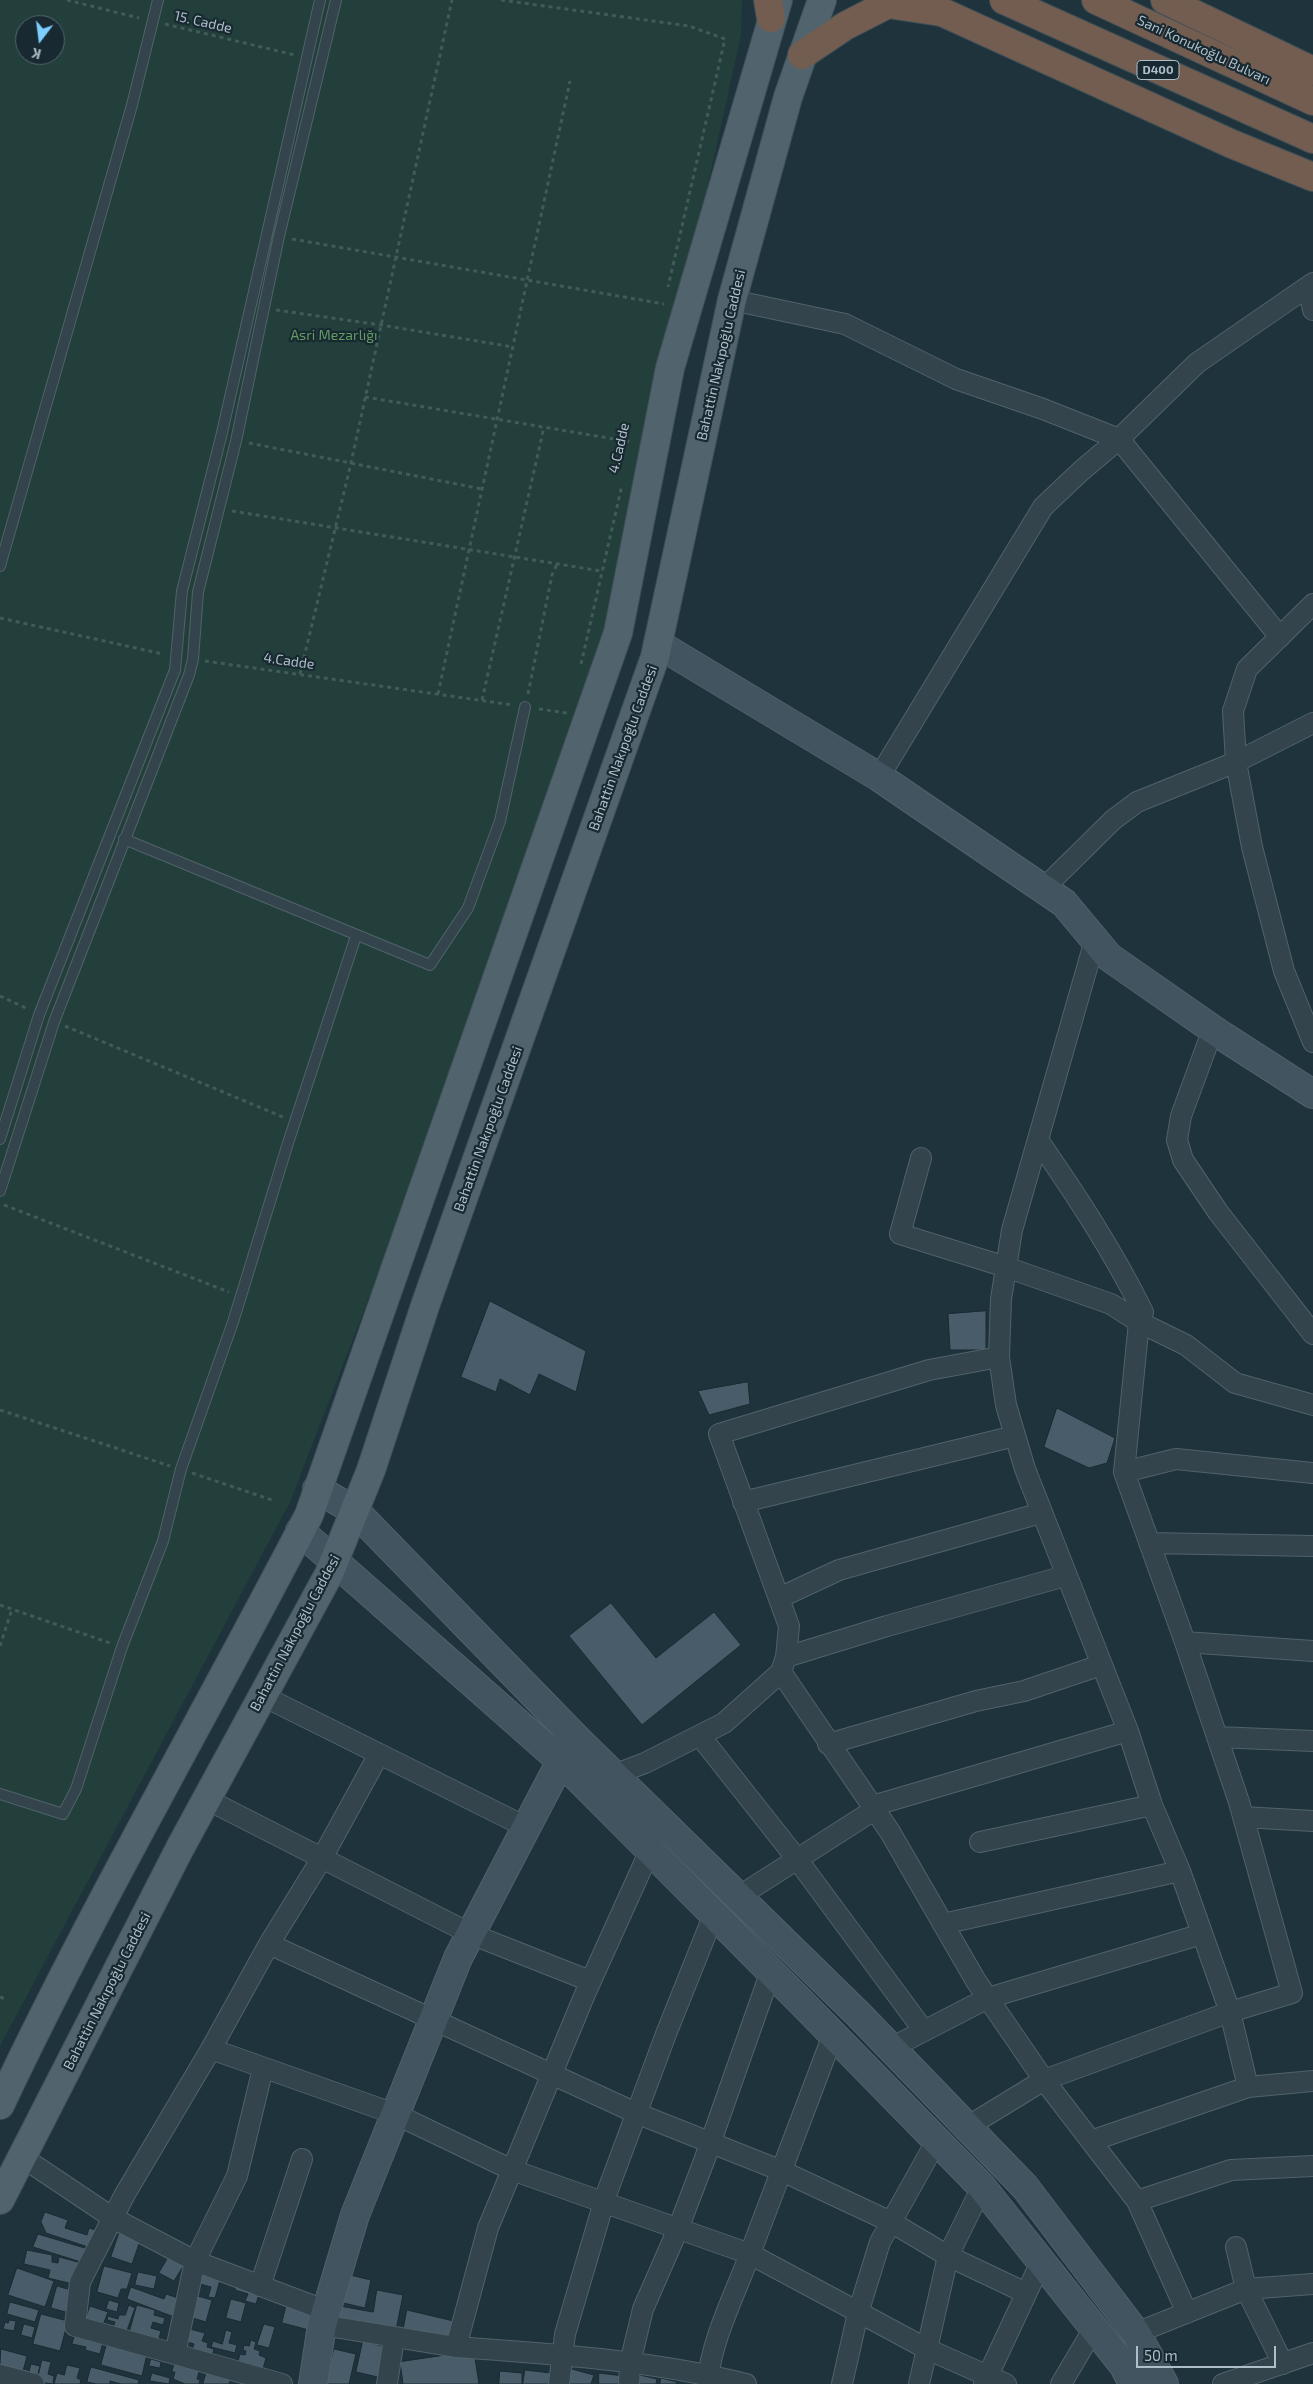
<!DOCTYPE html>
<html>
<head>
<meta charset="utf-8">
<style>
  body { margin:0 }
  #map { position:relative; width:1313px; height:2384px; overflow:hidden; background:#1f333c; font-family:"Exo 2",sans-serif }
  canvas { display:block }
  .north { position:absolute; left:15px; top:15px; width:50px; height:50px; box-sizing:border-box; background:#192931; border:1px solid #55656e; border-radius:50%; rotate:195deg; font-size:14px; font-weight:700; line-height:20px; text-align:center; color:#aebfc9 }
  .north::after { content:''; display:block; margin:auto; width:18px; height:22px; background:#7dceff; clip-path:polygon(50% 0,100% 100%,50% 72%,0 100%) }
  .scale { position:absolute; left:1136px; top:2346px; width:140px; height:22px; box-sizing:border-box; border:2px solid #aebfc9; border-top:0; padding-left:6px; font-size:15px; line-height:18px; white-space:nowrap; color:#aebfc9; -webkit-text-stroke:4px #192931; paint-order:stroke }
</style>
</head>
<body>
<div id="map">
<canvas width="1313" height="2384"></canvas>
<div class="north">K</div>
<div class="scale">50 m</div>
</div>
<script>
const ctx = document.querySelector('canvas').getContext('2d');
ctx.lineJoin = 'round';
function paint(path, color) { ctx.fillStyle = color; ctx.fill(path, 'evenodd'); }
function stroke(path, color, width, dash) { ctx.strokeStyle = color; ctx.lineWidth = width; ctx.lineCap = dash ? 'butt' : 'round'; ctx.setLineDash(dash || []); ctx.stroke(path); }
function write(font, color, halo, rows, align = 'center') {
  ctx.font = font + ' "Exo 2",sans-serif'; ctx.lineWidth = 4.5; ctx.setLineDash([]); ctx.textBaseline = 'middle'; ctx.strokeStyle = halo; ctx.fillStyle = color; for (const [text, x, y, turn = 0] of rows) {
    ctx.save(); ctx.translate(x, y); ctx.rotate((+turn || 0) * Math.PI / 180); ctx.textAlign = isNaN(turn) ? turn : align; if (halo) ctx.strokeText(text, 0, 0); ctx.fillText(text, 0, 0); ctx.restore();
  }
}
paint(new Path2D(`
  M0,0H742L741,35L607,644L455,1075L290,1502L0,2046ZM25,25H55V55H25Z`), '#223f3b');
const building = new Path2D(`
  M490,1301L586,1351L576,1392L539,1374L530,1395L500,1379L496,1392L461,1377Z
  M986,1311V1350H950L948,1314Z
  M748,1382L750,1404L709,1415L698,1391Z
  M1057,1408L1115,1438L1107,1463L1089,1468L1044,1447Z
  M611,1603L656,1658L714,1612L741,1645L642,1725L569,1636Z
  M45,2212L68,2220L65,2228L87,2235L89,2228L99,2231L94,2249L46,2233L41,2222Z
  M119,2233L140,2241L132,2264L111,2257Z
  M38,2234L88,2249L84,2263L33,2247Z
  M27,2250L52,2255V2262L58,2263L59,2257L78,2262L73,2284L48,2278L50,2270L24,2264Z
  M169,2256L187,2260L174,2281L159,2273Z
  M104,2266L132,2273L127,2289H121L118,2298L97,2292Z
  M17,2268L54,2281L45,2307L8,2295Z
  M200,2270L221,2277L215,2298L208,2297L211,2287L196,2283Z
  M138,2272L157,2276L154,2289L135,2285Z
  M346,2274L371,2280L365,2308L339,2302Z
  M238,2281L261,2288L256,2304L245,2301L248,2294L235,2290Z
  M57,2286L75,2291L69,2313L51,2308Z
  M131,2287L164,2299L166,2294L181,2299L174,2317L127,2299Z
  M377,2290L403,2295L395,2335L330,2322L334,2305L373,2312Z
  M194,2295L212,2300L206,2322L189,2317Z
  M231,2299L246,2303L241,2322L226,2318Z
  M109,2300L119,2303L117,2312L106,2309Z
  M10,2302L39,2310L35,2322L7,2314Z
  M287,2303L318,2310L313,2331L282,2323Z
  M129,2305L135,2308L125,2336L111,2332L115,2322L107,2320L108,2316L118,2319L119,2315H125Z
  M137,2305L155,2310L154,2315L165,2318L163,2325L153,2322L151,2328L161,2331L158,2342L129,2334Z
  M90,2306L108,2312L101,2330L84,2324Z
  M407,2310L458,2322L453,2342L403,2331Z
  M41,2314L68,2321L60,2351L33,2344Z
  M9,2320L16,2321L14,2331L3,2329L5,2322L8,2323Z
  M24,2324L35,2327L32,2338L21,2335Z
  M264,2324L275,2327L269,2348L257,2345Z
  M190,2329L205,2333L202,2341L208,2343L207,2347L214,2349L211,2360L192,2350L194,2344L187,2342Z
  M226,2330L232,2332L229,2343L237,2345L235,2353L211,2347L213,2341L222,2344Z
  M75,2335L103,2342L100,2354L85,2350L86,2347L72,2344Z
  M251,2340L256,2342L254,2349L260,2351L259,2355L266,2358L263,2369L238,2361L240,2354L245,2355L246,2351L243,2350L244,2345L249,2346Z
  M363,2341L389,2348L382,2378L356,2372Z
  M107,2343L147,2354L142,2376L101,2365Z
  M1,2349L27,2356L22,2375L0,2369Z
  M334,2349L356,2354L349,2384H326Z
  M474,2351L479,2384H403L400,2362Z
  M176,2358L201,2365L197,2379L200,2380L199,2384H185L173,2379L175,2372H172Z
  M151,2359L161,2362L160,2368L149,2366Z
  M42,2360L51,2362L48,2374L54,2376L53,2384L37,2382Z
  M31,2364L40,2366L36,2381L28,2379Z
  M67,2365L80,2368L77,2378L81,2380L80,2384H54L57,2373L64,2375Z
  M91,2367L139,2380L138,2384H121L110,2381V2384H96L87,2382Z
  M568,2368L594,2375L591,2384H563Z
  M207,2370L231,2378L229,2384H203Z
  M525,2370L551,2373L550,2384H523Z
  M500,2371L522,2373V2384H499Z
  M152,2373L170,2378L169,2384L150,2381Z
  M599,2373L624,2376L623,2384H599Z
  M640,2375L657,2379L656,2384H639Z
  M661,2378L677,2382L676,2384H660Z`);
paint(building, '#485d69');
stroke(building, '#1b2b33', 1);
const lane = new Path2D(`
  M0,566L132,105L158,0
  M124,839L430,965L468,908L500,821L525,707
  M0,1139L39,1015L175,670L182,591L221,437L320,0
  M0,1191L54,1022L189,675L193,659L198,592L236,441L279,236L336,0
  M0,1794L63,1814L76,1789L122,1647L163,1541L181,1469L233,1322L288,1143L356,936`);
const street = new Path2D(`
  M1308,287L1313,310
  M732,300L845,324L956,379L1043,409L1119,439L1280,637
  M1313,604L1247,669L1233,711L1236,762L1252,847L1284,971L1313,1042
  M879,777L1043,507L1081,471L1119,439L1197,363L1313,283
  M1043,889L1113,820L1137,802L1236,762L1313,723
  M1213,1029L1181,1116L1177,1140L1183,1160L1218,1212L1313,1334
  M1038,1140C1076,1195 1113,1251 1143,1312L1139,1322L1186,1345L1235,1383L1313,1405
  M921,1158L900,1234L1006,1267L1111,1304L1139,1322L1124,1472L1185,1642L1239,1802L1292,1993L1230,2012L1248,2087L1313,2081
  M1124,1472L1176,1459L1313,1473
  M743,1502L1015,1436
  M1149,1543L1313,1546
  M1065,1576L887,1626L786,1657L781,1672L890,1832L976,1981L1044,2080L1137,2201L1187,2313
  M779,1598L839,1570L1041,1513
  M1185,1642L1313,1651
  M786,1657L789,1626L719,1434L929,1370L999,1357
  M263,1696L526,1827
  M700,1736L797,1859L924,2031
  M1217,1737L1313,1741
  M828,1744L976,1701L1024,1691L1101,1665
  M613,1775L645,1763L724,1723L781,1672
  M206,1799L471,1934L590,1981
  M872,1806L1128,1731
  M1243,1817L1313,1821
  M980,1842L1152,1805
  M650,1850L585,1994L488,2228L456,2347C553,2354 652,2360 746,2384
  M738,1897L874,1810
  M943,1924L1180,1871
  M269,1944L636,2113L782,2171L891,2222L948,2256L1026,2293
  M891,2048L988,1998L1202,1934
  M211,2049L395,2114L512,2170L750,2254L927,2349L1006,2384
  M967,2127L1044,2080L1230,2012L1180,1871L1152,1805L1128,1731L1025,1469L1006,1405L999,1357L1001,1299L1012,1230L1095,940
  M1091,2141L1248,2087
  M22,2157L113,2218L195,2261L327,2311
  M1137,2201L1231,2170L1313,2166
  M1236,2247L1246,2289L1283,2364
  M260,2286L302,2159
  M322,2325L456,2347
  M1136,2333L1246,2289L1313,2284
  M175,2354L195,2261L237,2176L263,2068
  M0,2375L34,2384
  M282,2384L75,2326L80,2282L125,2194L211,2049L269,1944L322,1858L379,1754
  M387,2384L394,2338
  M559,2384L565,2334L606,2195L666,2034L714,1914
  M629,2384L630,2363L643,2309L678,2229L704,2161L771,1971
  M707,2384C712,2337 735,2295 751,2251C779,2179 806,2107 833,2035
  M842,2384L858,2313L880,2242L937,2140
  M919,2384L948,2256L982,2187
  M984,2384L1041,2262
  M1061,2384L1094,2328
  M1223,2384L1313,2353`);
const secondary = new Path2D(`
  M658,644L879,777L1064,903L1109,957L1221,1035L1313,1094
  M317,1489L355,1511L579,1741L859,2015L1025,2187L1136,2333L1164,2384
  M300,1531L561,1761L804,2005L982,2187L1124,2366L1133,2384
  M313,2384L322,2325L355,2215L458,1958L561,1761`);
const primary = new Path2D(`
  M0,2105C95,1904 207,1712 309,1515L618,633L670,368L778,0
  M0,2200L180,1848L329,1574L371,1470L426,1303L655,657L732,300L788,97L822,0`);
const highway = new Path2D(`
  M768,0L771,18
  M923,0L942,12L1232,144L1313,177
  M1004,0L1313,139
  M1096,0L1313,101
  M1165,0L1313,71
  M802,55L845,26L888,4L941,12`);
stroke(lane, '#51626a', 12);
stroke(street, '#51626a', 22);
stroke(secondary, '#51626a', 30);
stroke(primary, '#405059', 30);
stroke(highway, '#3e4f57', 30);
stroke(new Path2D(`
  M67,0L139,18
  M501,0L689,26L725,39L668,287
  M165,24L295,55
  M292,239L664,304
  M276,310L381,325L513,347
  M365,397L632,442
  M249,443L482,489
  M232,511L601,571
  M0,618L163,654
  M205,661L513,705
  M581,664L622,485
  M300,674L351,463L452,0
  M438,694L570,81
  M528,694L552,575L557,564
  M482,700L544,427
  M539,709L567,713
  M0,996L28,1009
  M65,1026L283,1117
  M4,1205L229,1292
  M0,1410L170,1466
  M192,1473L272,1500
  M0,1605L110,1643
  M0,1646L12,1609
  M0,1997L5,1999`), '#415c58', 3, [4, 4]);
stroke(lane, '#33444c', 10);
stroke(street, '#33444c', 20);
stroke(secondary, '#415460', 28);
stroke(primary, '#51636d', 28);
stroke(highway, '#735d50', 28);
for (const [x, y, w] of [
  [1158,70,42]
]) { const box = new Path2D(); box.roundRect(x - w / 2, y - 9.5, w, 19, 4); ctx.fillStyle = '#192931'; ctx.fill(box); stroke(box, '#aebfc9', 1); }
write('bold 12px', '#aebfc9', null, [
  ["D400",1158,70]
]);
write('14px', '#aebfc9', '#192931', [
  ["15. Cadde",203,22,13],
  ["Sani Konukoğlu Bulvarı",1204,50,25],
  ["Bahattin Nakıpoğlu Caddesi",721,355,-77],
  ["4.Cadde",619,448,-77],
  ["4.Cadde",289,661,8],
  ["Bahattin Nakıpoğlu Caddesi",623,748,-70],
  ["Bahattin Nakıpoğlu Caddesi",488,1129,-70],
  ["Bahattin Nakıpoğlu Caddesi",295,1633,-62],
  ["Bahattin Nakıpoğlu Caddesi",107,1991,-63]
]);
write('14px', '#639c63', '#192931', [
  ["Asri Mezarlığı",334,335]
]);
</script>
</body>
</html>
